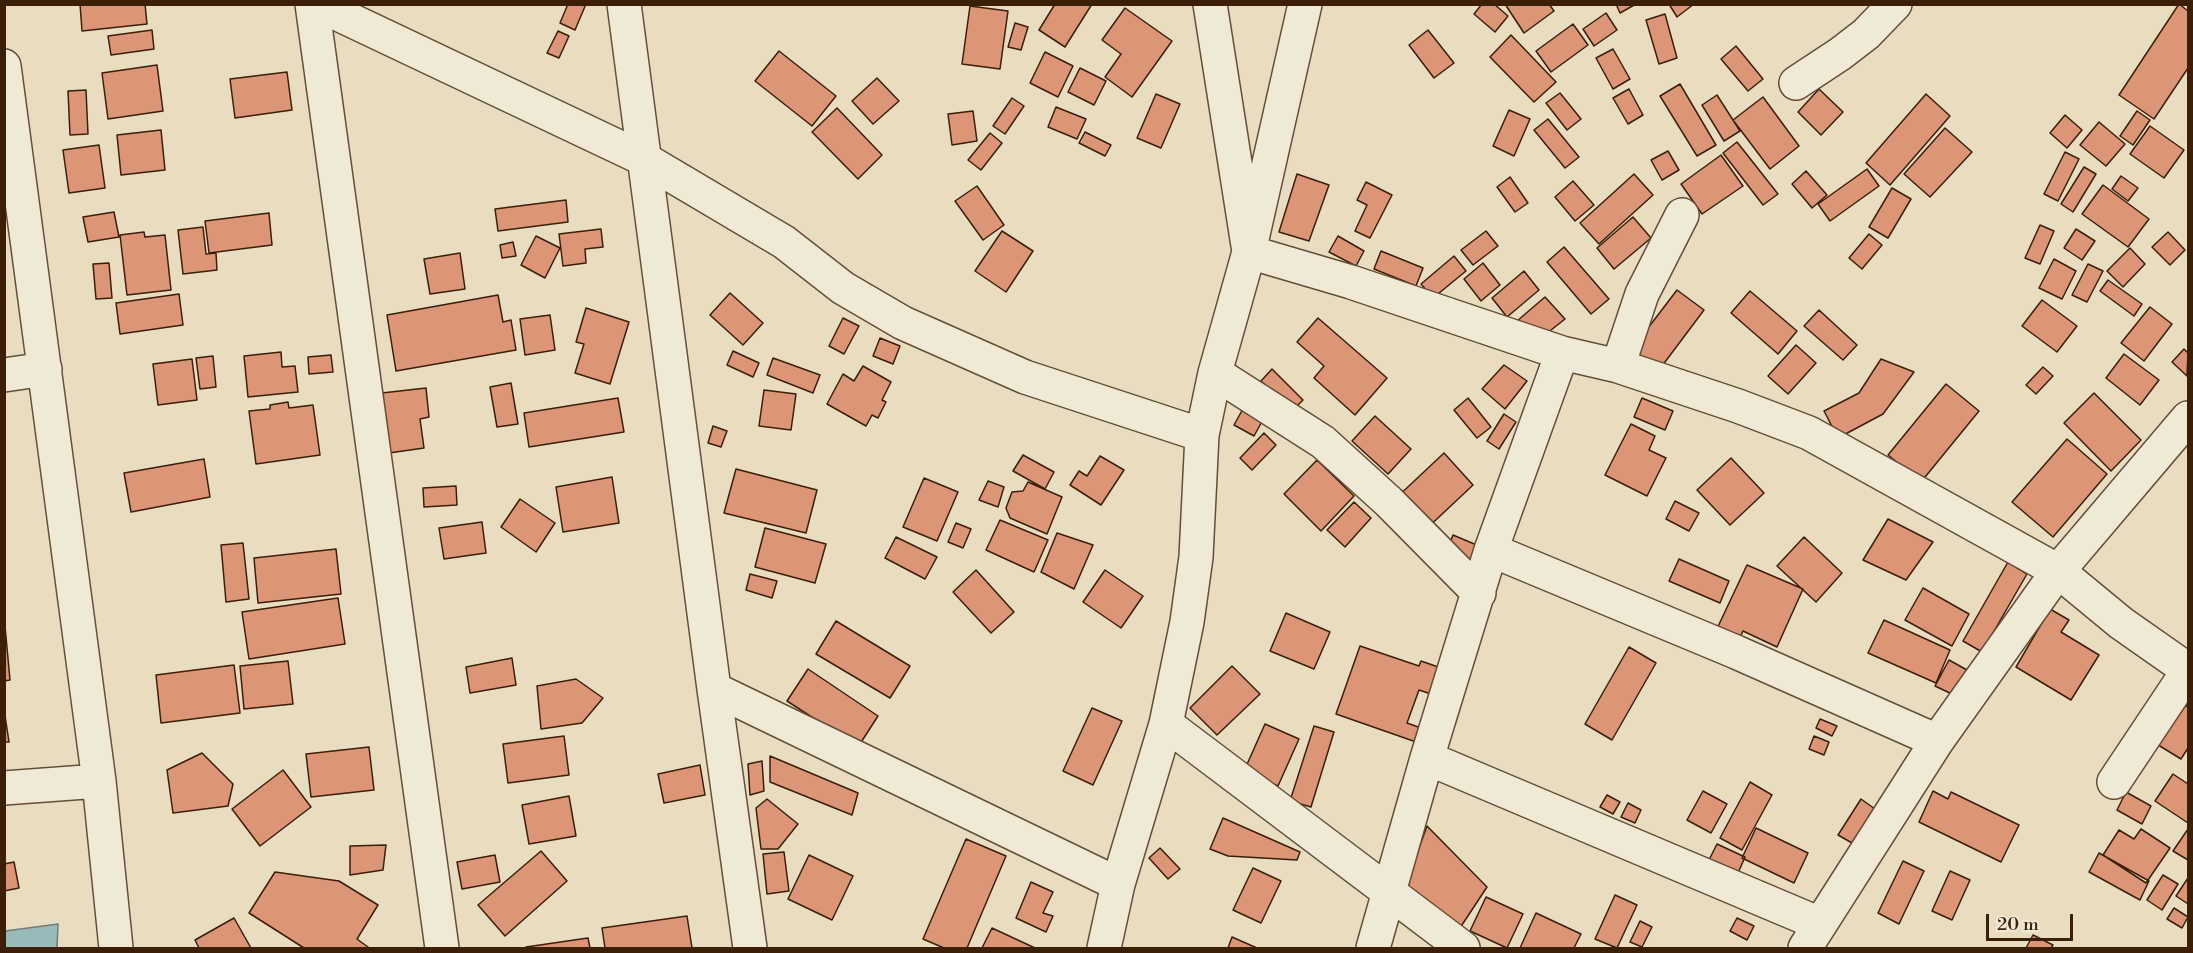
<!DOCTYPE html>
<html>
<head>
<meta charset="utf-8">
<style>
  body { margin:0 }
  #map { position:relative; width:2193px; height:953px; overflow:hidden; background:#e8ddc1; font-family:"Libre Bodoni",serif }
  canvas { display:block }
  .frame { position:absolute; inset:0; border:6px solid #3b1f06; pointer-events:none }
  .scale { position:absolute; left:1986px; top:914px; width:87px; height:27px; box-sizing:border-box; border:3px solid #3b1f06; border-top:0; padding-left:8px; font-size:18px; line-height:21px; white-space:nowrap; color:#3b1f06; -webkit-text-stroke:4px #f0e9d7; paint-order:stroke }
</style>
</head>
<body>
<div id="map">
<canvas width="2193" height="953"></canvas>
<div class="frame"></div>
<div class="scale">20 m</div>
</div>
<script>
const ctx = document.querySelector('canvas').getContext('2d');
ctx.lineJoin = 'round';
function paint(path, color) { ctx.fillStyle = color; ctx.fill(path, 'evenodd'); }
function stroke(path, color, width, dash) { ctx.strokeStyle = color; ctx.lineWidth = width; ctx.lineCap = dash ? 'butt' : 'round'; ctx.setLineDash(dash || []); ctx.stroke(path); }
const water = new Path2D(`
  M58,924L57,948H5V931Z`);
paint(water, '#99babb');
stroke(water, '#737c73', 1.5);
const building = new Path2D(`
  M80,4H145L147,24L82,31Z
  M568,4H586L575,30L560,23Z
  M1055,4H1092L1065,47L1039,30Z
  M1482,4H1494L1508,16L1495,32L1474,14Z
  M1505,4H1549L1554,11L1524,33Z
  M1616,4H1636L1620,13Z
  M1669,4H1694L1677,17Z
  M2179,4L2188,11V68L2154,119L2119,95Z
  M970,6L1008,11L1000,69L962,64Z
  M1125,8L1172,41L1132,97L1105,77L1121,54L1102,40Z
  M1606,13L1617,30L1594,46L1583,29Z
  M1665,14L1677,58L1659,64L1646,20Z
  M1015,23L1028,27L1021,50L1008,47Z
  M1573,24L1588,45L1551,72L1536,51Z
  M152,30L154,49L111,55L108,36Z
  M1428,30L1454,63L1434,78L1409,45Z
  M558,31L569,36L559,58L547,53Z
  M1511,35L1556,82L1534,102L1490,57Z
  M1736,46L1763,79L1748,91L1721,59Z
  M1613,49L1630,79L1613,89L1596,58Z
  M779,51L836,96L812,126L755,81Z
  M1045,52L1073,66L1058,97L1030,83Z
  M157,65L163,111L108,119L102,73Z
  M1080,68L1106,81L1094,105L1068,92Z
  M287,72L292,110L235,118L230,79Z
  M877,78L899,101L873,124L852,101Z
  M1680,84L1716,145L1697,156L1660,96Z
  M1629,89L1643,115L1628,124L1613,98Z
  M1819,89L1843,112L1821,135L1798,112Z
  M86,90L88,134L70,135L68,91Z
  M1560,93L1581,119L1567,130L1546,103Z
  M1156,94L1180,104L1161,148L1137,138Z
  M1926,94L1950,116L1890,185L1866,163Z
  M1717,95L1740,131L1724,141L1702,105Z
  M1763,97L1799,146L1770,169L1733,120Z
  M1012,98L1024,106L1005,134L993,126Z
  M1056,107L1086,119L1077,139L1048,127Z
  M837,108L882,155L858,179L812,132Z
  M1509,110L1530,119L1514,156L1493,146Z
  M973,111L977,141L952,145L948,114Z
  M2137,111L2150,120L2133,145L2120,136Z
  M2065,115L2082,130L2067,148L2050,133Z
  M1548,119L1579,157L1565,168L1534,130Z
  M2099,122L2125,144L2106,166L2080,145Z
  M2150,126L2184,150L2164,178L2130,154Z
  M1945,128L1972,152L1930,197L1904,174Z
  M161,130L165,170L121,175L117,135Z
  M1085,132L1111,145L1105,156L1079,143Z
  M990,133L1002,143L981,170L968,160Z
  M1737,142L1778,194L1763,205L1723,153Z
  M99,145L105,188L69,193L63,150Z
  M1668,151L1679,170L1662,180L1651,160Z
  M2065,152L2079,159L2058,201L2044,194Z
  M1721,155L1743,186L1702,214L1681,184Z
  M2084,167L2096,174L2073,212L2061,204Z
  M1867,169L1879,186L1830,221L1818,204Z
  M1806,171L1827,195L1812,208L1792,184Z
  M1297,174L1329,185L1309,241L1279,232Z
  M1634,174L1653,195L1599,244L1580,223Z
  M2121,176L2138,188L2128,201L2112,189Z
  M1510,177L1528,203L1515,212L1497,187Z
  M1573,181L1594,205L1575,221L1555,197Z
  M1366,182L1392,195L1370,238L1355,231L1367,205L1357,200Z
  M2103,185L2149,219L2128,247L2082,214Z
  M977,186L1004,225L983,240L955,201Z
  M1892,188L1911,199L1888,238L1869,227Z
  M566,200L568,222L498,231L495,209Z
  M114,212L119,237L88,242L83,217Z
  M269,213L272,245L209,253L205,221Z
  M1633,217L1651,238L1614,269L1597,248Z
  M2040,225L2054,231L2040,264L2025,258Z
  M203,227L206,254L216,253L217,270L183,274L178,230Z
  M601,229L603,247L585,249L586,263L563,266L559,234Z
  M2076,229L2095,241L2082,260L2064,248Z
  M1002,231L1033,251L1006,292L975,271Z
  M1486,231L1498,246L1473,265L1461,250Z
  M144,232L145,237L165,235L171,290L127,295L120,235Z
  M2168,232L2185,250L2170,265L2152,247Z
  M1869,234L1882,245L1862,269L1849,258Z
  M536,236L560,248L545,278L521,265Z
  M1338,236L1364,251L1356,266L1329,252Z
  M513,242L516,256L502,258L500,245Z
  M1564,247L1609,299L1591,314L1547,262Z
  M2130,248L2145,264L2123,287L2107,271Z
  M1381,251L1423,268L1416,286L1374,269Z
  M460,253L465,289L430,294L424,259Z
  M1454,256L1466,271L1433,298L1421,284Z
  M2054,259L2076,271L2062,299L2039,288Z
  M109,263L112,298L96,299L93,264Z
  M1483,263L1500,285L1481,301L1464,279Z
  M2088,264L2103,271L2087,302L2072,295Z
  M1524,271L1539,290L1507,317L1492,298Z
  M2108,280L2142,304L2134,316L2100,291Z
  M1677,290L1704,310L1659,370L1632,349Z
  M1750,291L1797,331L1778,354L1731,313Z
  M730,293L763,323L743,345L710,315Z
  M179,294L183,325L120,334L116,303Z
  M498,295L503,322L511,320L516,350L396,371L387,315Z
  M1545,297L1565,319L1541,338L1510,327Z
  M2042,300L2077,326L2057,352L2022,326Z
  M2150,307L2172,324L2144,361L2121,343Z
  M586,308L629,322L610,384L575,373L584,344L576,342Z
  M1819,310L1857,345L1843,360L1804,326Z
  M550,315L555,350L525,355L520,319Z
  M843,318L859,326L844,354L829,346Z
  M1318,318L1387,378L1355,415L1314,378L1324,366L1297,342Z
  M880,338L900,346L893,364L873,356Z
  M1796,345L1816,363L1788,394L1768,376Z
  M2184,349L2188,353L2187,376L2172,362Z
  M733,351L759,363L753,377L727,365Z
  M281,352L282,367L295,366L298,392L248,397L244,356Z
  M2124,354L2159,380L2140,405L2106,378Z
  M331,355L333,372L309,374L308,357Z
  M213,356L216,387L200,389L196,358Z
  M773,358L820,375L813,393L767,375Z
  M192,359L197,400L158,405L153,364Z
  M1881,359L1914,372L1883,414L1838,438L1824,411L1859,393Z
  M1504,365L1527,381L1505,409L1482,389Z
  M863,366L891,382L882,400L886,402L878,418L872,415L866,426L827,404L843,374L854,381Z
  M2043,367L2053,376L2036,394L2026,385Z
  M1272,369L1303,400L1292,411L1261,381Z
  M511,383L518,424L497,427L490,387Z
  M1946,384L1979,411L1921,482L1888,455Z
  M426,388L429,417L420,419L424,448L389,453L382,393Z
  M764,390L796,394L791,430L759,426Z
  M2094,393L2141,440L2111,471L2064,423Z
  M618,398L624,432L529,447L524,413Z
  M1468,398L1491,427L1477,438L1454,410Z
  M1642,398L1673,411L1665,430L1634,417Z
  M288,402L289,408L313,405L320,455L256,464L249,411L270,409V405Z
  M1244,407L1264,418L1254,436L1234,425Z
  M1504,414L1516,422L1499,449L1487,441Z
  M1375,416L1411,449L1388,474L1352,441Z
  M1631,424L1655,436L1649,450L1666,458L1647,496L1605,475Z
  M713,426L727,431L721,447L708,443Z
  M1264,433L1276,445L1252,470L1240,458Z
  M2067,439L2107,474L2053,537L2012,502Z
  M1444,453L1473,485L1422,533L1393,501Z
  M1023,455L1054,472L1045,489L1013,471Z
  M1100,456L1124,470L1101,505L1070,485L1079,471L1087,476Z
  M1731,458L1764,493L1730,525L1697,490Z
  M204,459L210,497L131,512L124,473Z
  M1317,460L1354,496L1321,531L1284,494Z
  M736,469L817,490L806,533L724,513Z
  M612,477L619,523L563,532L556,487Z
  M924,478L958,492L937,541L903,527Z
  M988,481L1004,487L998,507L979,500Z
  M1028,482L1062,497L1047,534L1010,518L1006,508L1012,492L1023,491Z
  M456,486L457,505L424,507L423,488Z
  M520,499L555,523L536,552L501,527Z
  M1675,501L1699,513L1689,531L1666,519Z
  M1354,502L1371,518L1345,547L1327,530Z
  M1888,519L1933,542L1906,580L1863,560Z
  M1000,520L1048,540L1034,572L986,550Z
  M482,522L486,553L444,559L439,528Z
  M956,523L971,529L963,548L948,542Z
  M765,528L826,544L815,583L755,567Z
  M1057,533L1093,545L1074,589L1041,572Z
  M1453,535L1479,546L1471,566L1445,555Z
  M896,537L937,557L925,579L885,558Z
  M1804,537L1842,573L1816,602L1777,566Z
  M243,543L249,599L226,602L221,545Z
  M336,549L341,594L258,603L254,558Z
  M1679,559L1729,581L1720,603L1669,581Z
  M2008,562L2027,574L1982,652L1963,641Z
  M1747,565L1803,589L1777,647L1743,631L1736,646L1714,635Z
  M976,570L1014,612L991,633L953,592Z
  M1105,570L1143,596L1121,628L1083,602Z
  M750,574L777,581L772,598L746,590Z
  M1923,588L1969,614L1952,646L1905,620Z
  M338,598L345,644L249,659L242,612Z
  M2050,609L2069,620L2061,632L2099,655L2071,700L2016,667Z
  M1286,613L1330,632L1314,669L1270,651Z
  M1884,620L1950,650L1936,683L1868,653Z
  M836,621L910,666L890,698L816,654Z
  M5,626L10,680L4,681V626Z
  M1360,646L1419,666L1421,661L1444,669L1434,695L1419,690L1407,723L1424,729L1419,743L1336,714Z
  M1629,647L1656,663L1612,740L1585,724Z
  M512,658L516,685L470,693L466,667Z
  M1949,660L1967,670L1954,695L1935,686Z
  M288,661L293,704L244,709L240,666Z
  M234,665L240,713L161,723L156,675Z
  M1232,666L1260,694L1217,735L1190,708Z
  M808,669L878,716L858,747L787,701Z
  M576,679L603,698L582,723L541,729L537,686Z
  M2180,702L2188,707V748L2181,759L2155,743Z
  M1092,708L1122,721L1093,785L1063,771Z
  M4,709L9,742H4Z
  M1820,719L1837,726L1832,736L1816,728Z
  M1265,724L1299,739L1278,786L1244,771Z
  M1314,726L1334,732L1311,807L1290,801Z
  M564,736L569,775L508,783L503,744Z
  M1814,736L1829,742L1824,755L1809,749Z
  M369,747L374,790L311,797L306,754Z
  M202,753L233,784L228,806L173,813L167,770Z
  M770,756L858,793L852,815L770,782Z
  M762,761L764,791L750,795L748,764Z
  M700,765L705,795L664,803L658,774Z
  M283,770L311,807L260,846L232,809Z
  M2173,774L2188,784V823L2155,801Z
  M1750,782L1772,795L1742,850L1720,838Z
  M1703,791L1727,804L1711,833L1687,820Z
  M1933,791L1948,799L1951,792L2019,825L2001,862L1919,822Z
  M2126,792L2151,806L2142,824L2117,810Z
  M1607,795L1620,802L1613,814L1600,807Z
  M569,796L576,836L529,844L522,805Z
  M767,799L798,824L778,849H761L756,808Z
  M1861,799L1875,809L1852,843L1838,835Z
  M1628,803L1641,810L1635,823L1621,817Z
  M1223,818L1300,852L1297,860L1228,856L1210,849Z
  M1427,826L1487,887L1456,934L1403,892Z
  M1756,828L1808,853L1794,883L1742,858Z
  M2141,829L2170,848L2146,883L2103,855L2119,830L2134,839Z
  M2188,829V860L2173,851Z
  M966,839L1006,856L967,948H944L923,939Z
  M1717,844L1745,857L1738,873L1709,860Z
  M386,845L383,870L350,875V846Z
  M1160,848L1180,869L1168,879L1149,858Z
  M541,851L567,881L505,936L478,905Z
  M784,852L789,891L767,894L763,854Z
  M2099,853L2149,881L2140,900L2089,872Z
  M495,855L500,882L462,889L457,862Z
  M809,855L853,876L832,920L788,899Z
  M1903,861L1924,871L1899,924L1878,913Z
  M14,862L19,888L4,891V864Z
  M1253,868L1281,881L1261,923L1233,910Z
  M1950,871L1970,880L1952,920L1932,911Z
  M275,872L339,881L378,905L357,939L368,947L367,948H304L249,913Z
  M2163,875L2178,884L2162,910L2147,900Z
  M2188,878V904L2176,896Z
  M1031,882L1053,892L1043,913L1053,916L1046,932L1016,918Z
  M1615,895L1637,905L1617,948L1595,939Z
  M1486,897L1523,914L1507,948L1470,931Z
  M2174,908L2188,917L2182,928L2167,919Z
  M1536,913L1581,934L1574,948H1520Z
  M687,916L692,948H605L602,928Z
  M234,918L251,948H199L195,940Z
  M1737,918L1754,926L1747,940L1730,931Z
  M1640,921L1652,927L1642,947L1630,942Z
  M992,928L1035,948H982Z
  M2033,935L2053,945L2051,948H2026Z
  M1232,937L1257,948H1228Z
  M588,938L590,948H526V947Z`);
paint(building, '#dc9576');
stroke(building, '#3b1f06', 1.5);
const minor = new Path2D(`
  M312,4L442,948
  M317,4L644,159L784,242L843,288L903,323L1025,377L1202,435
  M624,4L714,689L750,948
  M1210,4L1249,252L1351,282L1562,353L1618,366L1738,406L1809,433L2058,571L2121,623L2188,670
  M4,66L99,781L116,948
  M1796,83L1840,54L1866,34L1895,4
  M1618,366L1642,294L1682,215
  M1215,373L1323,442L1389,502L1479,593
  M4,375L45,369
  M1491,550L1736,652L1937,741
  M714,689L1118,884
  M1166,724L1463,948
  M1427,758L1820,924
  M2114,782L2188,671
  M4,788L99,781
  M1104,948L1118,884L1166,724L1187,622L1196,557L1202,435L1215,373L1249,252L1305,4
  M1373,948L1427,758L1491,550L1562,353
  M1805,948L1937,741L2058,571L2188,418`);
stroke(minor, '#664e35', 36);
stroke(minor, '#f0e9d7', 33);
</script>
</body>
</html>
